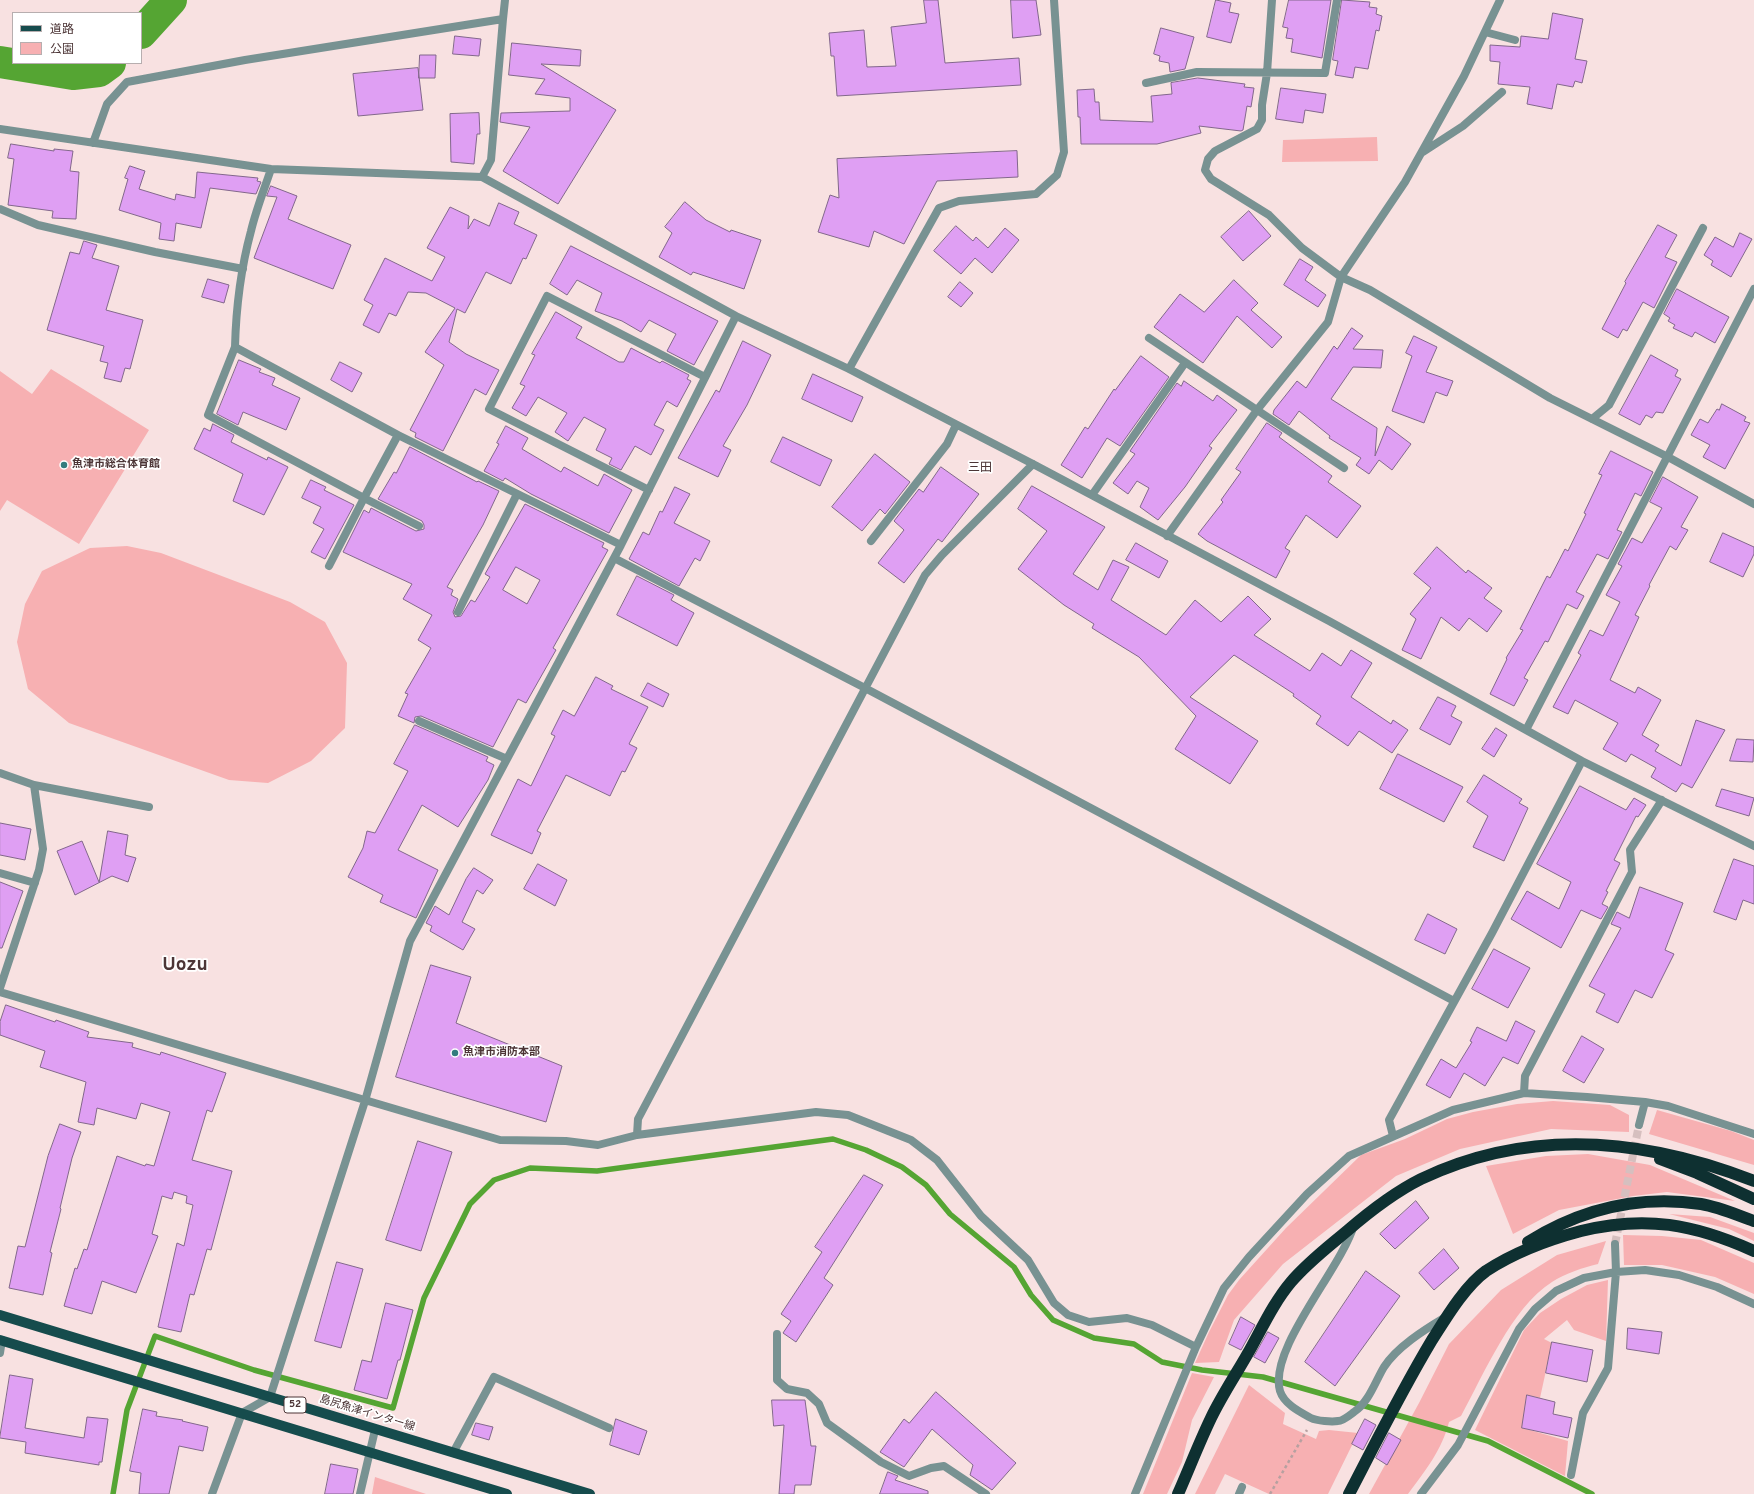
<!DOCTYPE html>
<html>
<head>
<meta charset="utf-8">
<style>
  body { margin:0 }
  #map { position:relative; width:1754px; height:1494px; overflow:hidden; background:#f8e1e1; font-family:Overpass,"Noto Sans JP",sans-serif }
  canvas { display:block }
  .legend { position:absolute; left:12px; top:12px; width:130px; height:52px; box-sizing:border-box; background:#fff; border:1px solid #b7aeaf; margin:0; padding:5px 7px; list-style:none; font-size:12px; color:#4c3536 }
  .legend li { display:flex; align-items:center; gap:8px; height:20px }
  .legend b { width:20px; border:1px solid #b7aeaf }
</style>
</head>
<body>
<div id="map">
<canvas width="1754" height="1494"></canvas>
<ul class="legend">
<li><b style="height:5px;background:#164c4d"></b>道路</li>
<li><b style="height:11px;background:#f7b0b2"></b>公園</li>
</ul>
</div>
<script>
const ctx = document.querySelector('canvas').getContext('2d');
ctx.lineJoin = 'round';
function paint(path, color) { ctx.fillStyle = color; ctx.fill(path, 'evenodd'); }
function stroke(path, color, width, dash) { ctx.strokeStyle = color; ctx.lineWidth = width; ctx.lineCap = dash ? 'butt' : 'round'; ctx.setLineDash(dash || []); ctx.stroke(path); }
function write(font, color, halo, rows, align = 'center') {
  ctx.font = font + ' Overpass,"Noto Sans JP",sans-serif'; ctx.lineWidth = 3.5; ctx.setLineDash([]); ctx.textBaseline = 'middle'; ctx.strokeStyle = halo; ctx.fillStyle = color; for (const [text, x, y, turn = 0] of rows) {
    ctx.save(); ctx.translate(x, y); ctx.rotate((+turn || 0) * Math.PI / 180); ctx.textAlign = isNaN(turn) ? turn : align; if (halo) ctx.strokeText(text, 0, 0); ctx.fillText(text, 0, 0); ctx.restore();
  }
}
paint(new Path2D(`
  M1377,137L1378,161L1282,162L1283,140Z
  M51,369L149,430L79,544L7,500L0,511V371L32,394Z
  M127,546L161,553L256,589L290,602L325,622L347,663L345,728L311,761L268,783L229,780L69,723L28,689L17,642L25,604L42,571L90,548Z
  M1553,1101L1610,1105L1629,1115V1132L1551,1129L1460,1149L1396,1176L1283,1264L1234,1320L1219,1362L1195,1363L1209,1332L1228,1295L1239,1280L1286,1228L1361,1155L1405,1139L1447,1119L1473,1112L1517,1104Z
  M1657,1110L1731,1131L1754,1140V1165L1649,1134Z
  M1588,1154L1650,1165L1735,1201L1667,1192L1633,1196L1559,1210L1513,1234L1486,1166L1546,1156Z
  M1669,1214L1710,1217L1754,1233V1241L1729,1229Z
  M1623,1235L1662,1236L1701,1240L1754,1263V1294L1715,1277L1662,1265H1624Z
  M1606,1241L1598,1264C1582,1268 1566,1273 1552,1282C1512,1307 1484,1374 1461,1416L1449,1422C1442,1450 1425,1471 1408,1494H1369L1419,1403L1449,1344L1501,1290L1557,1255Z
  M1608,1280L1606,1341L1574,1330L1567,1320L1544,1339L1552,1343L1540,1398L1527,1395L1523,1428L1568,1441L1565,1476L1475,1430L1524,1330L1540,1313L1561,1299L1587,1285Z
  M1192,1373L1214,1377L1192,1420L1182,1462L1167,1494H1143Z
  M1249,1385L1285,1413L1283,1424L1316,1439L1319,1431L1329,1430L1358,1433L1328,1494H1269L1225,1474L1215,1494H1195Z
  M375,1477L426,1494H372Z`), '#f7b0b2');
stroke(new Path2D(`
  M113,1494L127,1410L155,1336L254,1370L393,1408L424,1298L470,1204L494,1180L530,1168L597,1171L833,1139L866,1150L902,1167L926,1185L950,1214L1014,1267L1031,1295L1053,1320L1094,1338L1134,1344L1162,1362L1202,1370L1263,1377L1488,1441L1592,1494`), '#55a533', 5.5);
stroke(new Path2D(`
  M141,33L171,0
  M0,62L73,74L99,71L110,63`), '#55a533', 32);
const building = new Path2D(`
  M924,0H938L945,63L1019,58L1021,85L837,96L834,56H831L829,33L864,30L867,67L896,66L891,27L926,23Z
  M1011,0H1036L1041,35L1013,38Z
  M1216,0L1231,3L1229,12L1239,14L1231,43L1207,37Z
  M1289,0H1331L1322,58L1291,52L1293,39L1286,38L1288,28L1283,27Z
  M1342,0L1370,2L1369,7L1377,8L1376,14L1382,16L1379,31L1376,30L1368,69L1355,67L1353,78L1335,75L1338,61L1333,60Z
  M1553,13L1583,19L1575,59L1587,61L1582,83L1575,81L1573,87L1557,84L1552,109L1527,104L1530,87L1498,84L1500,62L1490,61V45L1520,47L1521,36L1548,39Z
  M1161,28L1194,37L1185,69L1170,72L1169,63L1159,61L1160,56L1154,54Z
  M455,36L481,39L479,56L453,54Z
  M512,43L581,50L580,66L541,64L616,110L558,204L503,171L530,127L500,122L501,113L570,111V98L535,94L545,79L509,75Z
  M420,55H436L435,78H419Z
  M418,68L423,110L358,116L353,74Z
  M1198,78L1245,84L1244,87L1254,88L1251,107L1247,106L1243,130L1241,131L1199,126L1201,133L1157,144H1081L1080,117H1078L1077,90L1094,89L1095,102H1099L1100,120L1153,122L1151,96L1172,94L1171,83Z
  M1281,88L1326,94L1323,113L1305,110L1303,123L1276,119Z
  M479,113L480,134H477L474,164L451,162L450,114Z
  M11,144L54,151V149L73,151L70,171L79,172L76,219L52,218L53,211L8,205L14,159L8,158Z
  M1017,151L1018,177L937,181L904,244L874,231L869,247L818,232L830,195L839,198L837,159Z
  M130,166L145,171L139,189L175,200L176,194L195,198L197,172L258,178L257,181L261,182L256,194L210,188L201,228L176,223L174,241L159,239L161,223L119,210L128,179L125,178Z
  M271,186L297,196L288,219L351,245L333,289L254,258L277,197L267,196Z
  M685,202L706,220L730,232L731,230L761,240L744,289L693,272L691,275L659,257L672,233L665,227Z
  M499,203L519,212L514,224L537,235L526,259L523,258L511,284L486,272L465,313L457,309L449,342L466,354L499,370L486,395L475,389L443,451L415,437L416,433L410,430L444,365L425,352L455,308L426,293L408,292L396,316L389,313L379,333L363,325L373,305L364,300L385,258L432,281L445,257L427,248L450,207L469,216L468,229L474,219L489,226Z
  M1249,211L1271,236L1243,261L1221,237Z
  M1658,225L1677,235L1665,257L1677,262L1654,308L1643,302L1627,331L1623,329L1618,338L1602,329L1626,283L1625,282Z
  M956,226L973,241L976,237L988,248L1005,228L1019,240L992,273L975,258L961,274L934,251Z
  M1740,233L1752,239L1731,277L1711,265L1713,261L1704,255L1715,237L1733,247Z
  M84,241L97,245L92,258L119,266L106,310L143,320L130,369L125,368L121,382L104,378L108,363L100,361L104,346L47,330L70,252L79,254Z
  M571,246L718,321L694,365L667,351L676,334L649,320L641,332L622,321L595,311L602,293L577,280L567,295L550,284Z
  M1300,259L1313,267L1305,280L1326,295L1318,307L1284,285Z
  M208,279L229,285L224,303L202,297Z
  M1234,280L1258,303L1251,310L1282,337L1272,348L1237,316L1203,363L1154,327L1180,294L1204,312Z
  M960,282L973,293L961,307L948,297Z
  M1677,289L1729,317L1715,343L1695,332L1692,337L1673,328L1675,325L1668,321L1670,318L1664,314Z
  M556,312L582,327L576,338L619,362H624L631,348L660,363L662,361L689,375L687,379L691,381L677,407L667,401L654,425L664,430L651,455L635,446L621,470L609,464L612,458L596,450L606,429L584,417L568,441L555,432L567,413L538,397L526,416L512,408L525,386L520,384L535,355L532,354Z
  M1352,328L1363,336L1353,349L1383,350L1381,368L1353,367L1331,399L1377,428L1375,456L1387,426L1411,444L1392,470L1379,460L1369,474L1356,465L1361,458L1329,438L1330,436L1299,411L1289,425L1273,414L1274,410L1297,381L1306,388L1334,346L1337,349Z
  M1414,336L1437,347L1426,372L1453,381L1447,396L1436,392L1424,423L1392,411L1412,356L1406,353Z
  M743,341L771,355L747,405L723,446L731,450L718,477L678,458L716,390L719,392Z
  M1651,355L1678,370L1675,376L1681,379L1663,413L1656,412L1652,418L1646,415L1640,425L1619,414Z
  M1141,356L1169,377L1120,446L1107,438L1082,478L1061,465L1085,427L1088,429L1114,389L1115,390Z
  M239,360L261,369L259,372L275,378L272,385L300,398L286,430L243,412L238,425L217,414Z
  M340,362L362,373L352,392L331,380Z
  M813,374L863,397L852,422L802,399Z
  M1184,381L1213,401L1217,395L1237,410L1209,446L1212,448L1185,487L1158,520L1140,507L1149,488L1137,481L1128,494L1113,483L1135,454L1130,451L1177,383L1181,386Z
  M1722,404L1746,417L1744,421L1750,423L1725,469L1703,457L1710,445L1691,435L1700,419L1708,423L1717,409L1719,410Z
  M1267,423L1282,433L1279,437L1332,476L1328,482L1361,506L1337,538L1306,515L1285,548L1290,551L1276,578L1207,541L1198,534L1223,502L1221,500L1241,472L1236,469Z
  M213,424L234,435L231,442L267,460L268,457L288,467L264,515L233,501L243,474L194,449L204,428L210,431Z
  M506,426L528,438L522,449L561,472L564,467L598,486L604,474L632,490L609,533L531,494L505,478L503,481L484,471L499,444L497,443Z
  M783,437L832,460L820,486L771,462Z
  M410,447L477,482L478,481L499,491L483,525L447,587L453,590L451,595L458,599L453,612L455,617L461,616L471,600L475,602L490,577L485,574L525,504L604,543L602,547L608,550L553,648L556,650L526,703L518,699L493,747L421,716L415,717L414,723L398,716L408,694L405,693L431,648L418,640L432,615L403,599L412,584L343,552L364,510L369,513L371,508L416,531L424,529V525L422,521L378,499L394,472L396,473ZM516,567L540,580L527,604L503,590Z
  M1611,451L1653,472L1641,496L1635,493L1617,530L1622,532L1608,559L1597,554L1576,592L1584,596L1577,609L1567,604L1548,642L1545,641L1524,678L1528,680L1514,706L1490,694L1507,659L1506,658L1523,630L1520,629L1547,576L1550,578L1565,549L1568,551L1586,514L1584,513L1602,475L1599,474Z
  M875,454L910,482L885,514L880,509L862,531L832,507Z
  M941,467L979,494L942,542L938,539L904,583L878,563L904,530L894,521L919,489L923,492Z
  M1663,477L1698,497L1681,527L1688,530L1676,550L1670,546L1649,585L1650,586L1635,615L1639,617L1610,680L1635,693L1638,687L1661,700L1642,735L1659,745L1655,751L1681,766L1696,720L1725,730L1692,788L1682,783L1676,792L1651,777L1656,768L1631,754L1626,762L1603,749L1618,723L1575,700L1568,714L1553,707L1581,655L1578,653L1590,630L1603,636L1620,602L1606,595L1622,566L1618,564L1632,538L1642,543L1662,508L1650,502Z
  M311,480L326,487L324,490L354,505L325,559L311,552L324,529L313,523L321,507L302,498Z
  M1032,486L1105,527L1073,574L1098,590L1113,560L1129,567L1111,600L1166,635L1195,600L1221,622L1248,596L1271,619L1254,635L1310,671L1322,653L1341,666L1351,650L1372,663L1351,697L1391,724L1393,720L1408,730L1392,753L1359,731L1348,746L1316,724L1321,716L1293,696L1294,694L1234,655L1190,697L1258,741L1230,784L1175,749L1196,716L1139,657L1092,628L1094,624L1064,605L1018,569L1047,531L1018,509Z
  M675,487L690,494L674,523L710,541L700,561L695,558L679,586L629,559L643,532L649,535L660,511L662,512Z
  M1723,533L1754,547V554L1743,577L1710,562Z
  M1136,543L1168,561L1159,578L1126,560Z
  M1437,547L1466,573L1468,570L1492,588L1484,598L1502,611L1487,632L1469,618L1459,631L1441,617L1421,659L1402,650L1416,619L1410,614L1431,588L1414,574Z
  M637,576L674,595L671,600L694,613L677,646L617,615Z
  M596,677L613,686L611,689L648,707L629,744L637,748L625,772L622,771L610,796L566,775L537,831L541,833L532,854L491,835L518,779L531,786L555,736L551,734L563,710L574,716Z
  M648,683L669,694L663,707L641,696Z
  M1438,697L1456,706L1451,716L1462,722L1450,745L1420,729Z
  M415,725L488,757L486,761L494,765L488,780L458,827L422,805L398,850L438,870L416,918L380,902L383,895L348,877L363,848L367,831L375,833L408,771L394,764Z
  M1496,728L1507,735L1494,757L1482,749Z
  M1737,739L1754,740L1753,762L1730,761Z
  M1398,754L1463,787L1444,822L1380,789Z
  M1484,775L1522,799L1519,803L1528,808L1504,861L1473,847L1488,816L1467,802Z
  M1580,786L1626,810L1634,798L1646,805L1638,817L1636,816L1614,860L1620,863L1606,891L1608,892L1602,904L1608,907L1601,919L1581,910L1561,948L1511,919L1527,891L1559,909L1571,882L1537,864Z
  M1722,789L1754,798L1749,816L1716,806Z
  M0,823L31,829L25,860L0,855Z
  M108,831L128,835L125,855L136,858L128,882L112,876L75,895L57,851L82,841L99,882Z
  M1734,859L1754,866V904L1743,900L1736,920L1714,912Z
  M538,864L567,880L555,906L524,889Z
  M474,868L493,880L483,894L477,890L462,922L475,929L463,950L430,931L432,926L426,923L435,906L449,915L466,879Z
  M0,882L23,891L2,948H0Z
  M1640,887L1683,903L1665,950L1674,954L1652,998L1635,990L1618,1023L1596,1012L1605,994L1589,986L1621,928L1611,924L1617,912L1629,918Z
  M1428,914L1457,929L1445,954L1415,940Z
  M1494,949L1530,968L1508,1008L1472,989Z
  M431,965L471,977L456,1023L562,1066L546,1122L396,1077Z
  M6,1005L55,1022L56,1020L89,1032L87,1037L133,1043L132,1047L160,1055L161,1052L226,1073L212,1112L207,1110L192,1160L232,1171L211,1250L207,1249L194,1295L190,1294L181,1332L158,1327L177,1243L184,1246L193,1205L186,1203L187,1196L174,1192L172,1199L162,1196L152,1234L158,1236L136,1293L102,1281L92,1314L64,1306L75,1268L77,1269L84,1249L87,1250L117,1156L145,1166L146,1164L154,1166L170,1112L141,1103L136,1119L97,1108L94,1125L78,1122L86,1082L40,1067L45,1051L0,1035V1022Z
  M1516,1021L1535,1031L1518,1064L1503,1057L1485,1086L1464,1073L1450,1098L1426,1085L1441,1059L1456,1068L1472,1042L1470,1041L1477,1027L1506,1041Z
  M1582,1036L1604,1049L1584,1083L1563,1071Z
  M60,1124L81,1132L72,1158L60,1208L61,1209L50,1252L52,1253L43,1295L9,1288L18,1246L25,1247L48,1156Z
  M418,1141L452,1152L421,1251L386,1240Z
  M864,1175L883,1185L824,1278L833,1285L796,1342L783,1333L791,1321L781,1314L822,1252L815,1247Z
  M1416,1201L1429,1218L1395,1249L1380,1234Z
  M1444,1249L1459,1268L1434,1290L1419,1273Z
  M337,1262L363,1269L341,1348L315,1341Z
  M1366,1271L1400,1296L1335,1386L1305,1362Z
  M386,1303L413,1310L400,1360H398L387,1399L354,1390L362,1360L371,1362Z
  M1241,1317L1255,1325L1241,1350L1229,1344Z
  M1628,1328L1662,1332L1659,1354L1627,1349Z
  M1268,1332L1279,1338L1265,1363L1254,1357Z
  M1552,1342L1593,1350L1587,1382L1546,1373Z
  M10,1375L33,1379L25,1428L84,1438L87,1417L108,1419L102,1462H99V1465L25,1453L26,1442L0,1438Z
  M936,1392L1016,1463L992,1490L970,1475L973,1465L932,1429L904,1467L880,1452L904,1419L909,1423Z
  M1527,1395L1555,1402L1553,1414L1572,1418L1568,1438L1522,1428Z
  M772,1400H805L811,1446H816L811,1485H795L794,1494H779L784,1425L774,1426Z
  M143,1409L157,1412L156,1416L183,1420L182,1421L208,1427L203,1451L179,1446L169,1494H139L141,1473L130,1471Z
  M616,1419L647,1431L639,1455L610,1445Z
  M1365,1419L1376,1425L1363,1450L1352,1444Z
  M476,1423L493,1427L489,1440L472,1435Z
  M1389,1433L1401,1440L1387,1465L1376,1458Z
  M331,1464L358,1469L353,1494H325Z
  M888,1472L898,1476L895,1480L928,1491V1494H880Z`);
paint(building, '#df9ff3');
stroke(building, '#82678b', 1);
stroke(new Path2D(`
  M1615,1244L1639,1125`), '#d6bfbf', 8, [8, 4]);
stroke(new Path2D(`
  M1270,1494L1307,1430`), '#b7a0a0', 2.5, [3, 3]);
stroke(new Path2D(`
  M1354,1225C1341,1269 1268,1349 1280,1391C1284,1404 1300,1412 1311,1418C1317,1421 1332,1422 1338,1421C1343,1421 1350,1415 1354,1412C1369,1402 1375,1382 1384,1367C1397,1347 1424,1330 1444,1318
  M453,1453L494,1377L609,1428
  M1239,1494L1242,1487`), '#789292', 8);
stroke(new Path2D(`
  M1272,0L1267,73L1262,105V120L1257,129L1215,151L1208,159L1205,170L1211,179L1269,215L1302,248L1341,277L1370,290L1550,398L1668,457L1754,504
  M503,19L505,0
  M1485,32L1515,40
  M1146,83L1197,72L1325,73L1337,0
  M0,129L271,169L482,177L736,316L849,369L1033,464L1329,621L1582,761L1754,846
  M93,143L107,104L127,82L245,60L503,19L491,160L482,177
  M1423,152L1463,126L1502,92
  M271,169C264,190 256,210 251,231C241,268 236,308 235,347L398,435L621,545
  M0,209L38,225L155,252L243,269
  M1149,338L1344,468
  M235,347L208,415L364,498L398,435
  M849,369L939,208L959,201L1036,194L1057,175L1064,152L1054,0
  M1592,419L1609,405L1703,228
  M649,490L489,409L547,296L705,377
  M1092,495L1185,363
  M1167,536L1257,410L1328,322L1341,277L1405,182L1464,76L1500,0
  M871,541L947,444L956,425
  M614,558L865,688L1454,1001
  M329,566L364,498L419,526
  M458,612L517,494
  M419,721L507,759
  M1526,730L1754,289
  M0,773L34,785L43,849L39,870L0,988
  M34,785L149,807
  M0,873L35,883
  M0,992L500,1140L566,1141L598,1145L637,1135L816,1112L848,1115L911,1140L937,1160L981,1216L1028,1260L1054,1303L1068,1315L1089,1322L1127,1318L1152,1325L1196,1347
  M1524,1093L1525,1076L1632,872L1630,850L1662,800
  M1639,1125L1645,1102
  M637,1135L638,1119L925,575L942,555L1033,464
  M1393,1136L1389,1120L1492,933L1582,761
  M777,1334V1380L787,1389L807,1393L819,1404L827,1423L881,1462L909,1476L931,1468L944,1466L986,1494
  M0,1353L2,1340
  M1571,1475L1583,1413L1608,1368L1616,1272L1615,1244
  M212,1494L242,1413L270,1397L365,1101L410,941L621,545L736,316
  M360,1494L375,1430
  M1135,1494L1196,1347L1224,1288L1249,1257L1307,1194L1349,1156L1453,1110L1524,1093L1587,1097L1645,1102L1668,1106L1754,1134
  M1421,1494L1458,1445L1519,1329L1535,1309L1556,1291L1584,1278L1616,1272L1645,1270L1679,1275L1717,1287L1754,1304`), '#789292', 8);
stroke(new Path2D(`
  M0,1315L590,1494
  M0,1340L507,1494`), '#164c4d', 10);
stroke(new Path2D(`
  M1660,1159L1697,1173L1754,1199
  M1528,1242C1581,1209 1640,1195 1701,1204C1719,1207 1737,1215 1754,1221
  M1178,1494C1189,1469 1199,1443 1211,1418C1223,1393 1239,1370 1252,1346C1264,1324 1275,1301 1291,1282C1308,1262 1328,1247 1347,1231C1369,1212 1395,1192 1421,1179C1530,1127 1644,1138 1754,1181
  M1349,1494C1376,1442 1402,1390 1432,1340C1446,1318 1465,1286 1486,1271C1515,1252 1547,1240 1581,1231C1645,1215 1694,1224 1754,1251`), '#0e3031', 12);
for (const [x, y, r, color] of [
  [64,465,4,"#337c7e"],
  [455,1053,4,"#337c7e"]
]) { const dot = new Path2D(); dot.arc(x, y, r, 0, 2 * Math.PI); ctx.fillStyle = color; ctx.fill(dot); stroke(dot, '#fff', 1.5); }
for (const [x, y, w] of [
  [295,1405,22]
]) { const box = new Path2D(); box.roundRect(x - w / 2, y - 8, w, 16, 3); ctx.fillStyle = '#fff'; ctx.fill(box); stroke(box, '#4c3536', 1); }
write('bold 10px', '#4c3536', null, [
  ["52",295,1405]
]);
write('bold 11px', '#4c3536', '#fff', [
  ["魚津市総合体育館",72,465],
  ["魚津市消防本部",463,1053]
], 'left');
write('11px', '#4c3536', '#fff', [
  ["島尻魚津インター線",367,1414,17]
]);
write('12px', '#4c3536', '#fff', [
  ["三田",980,469]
]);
write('bold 19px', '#4c3536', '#fff', [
  ["Uozu",185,966]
]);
</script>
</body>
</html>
